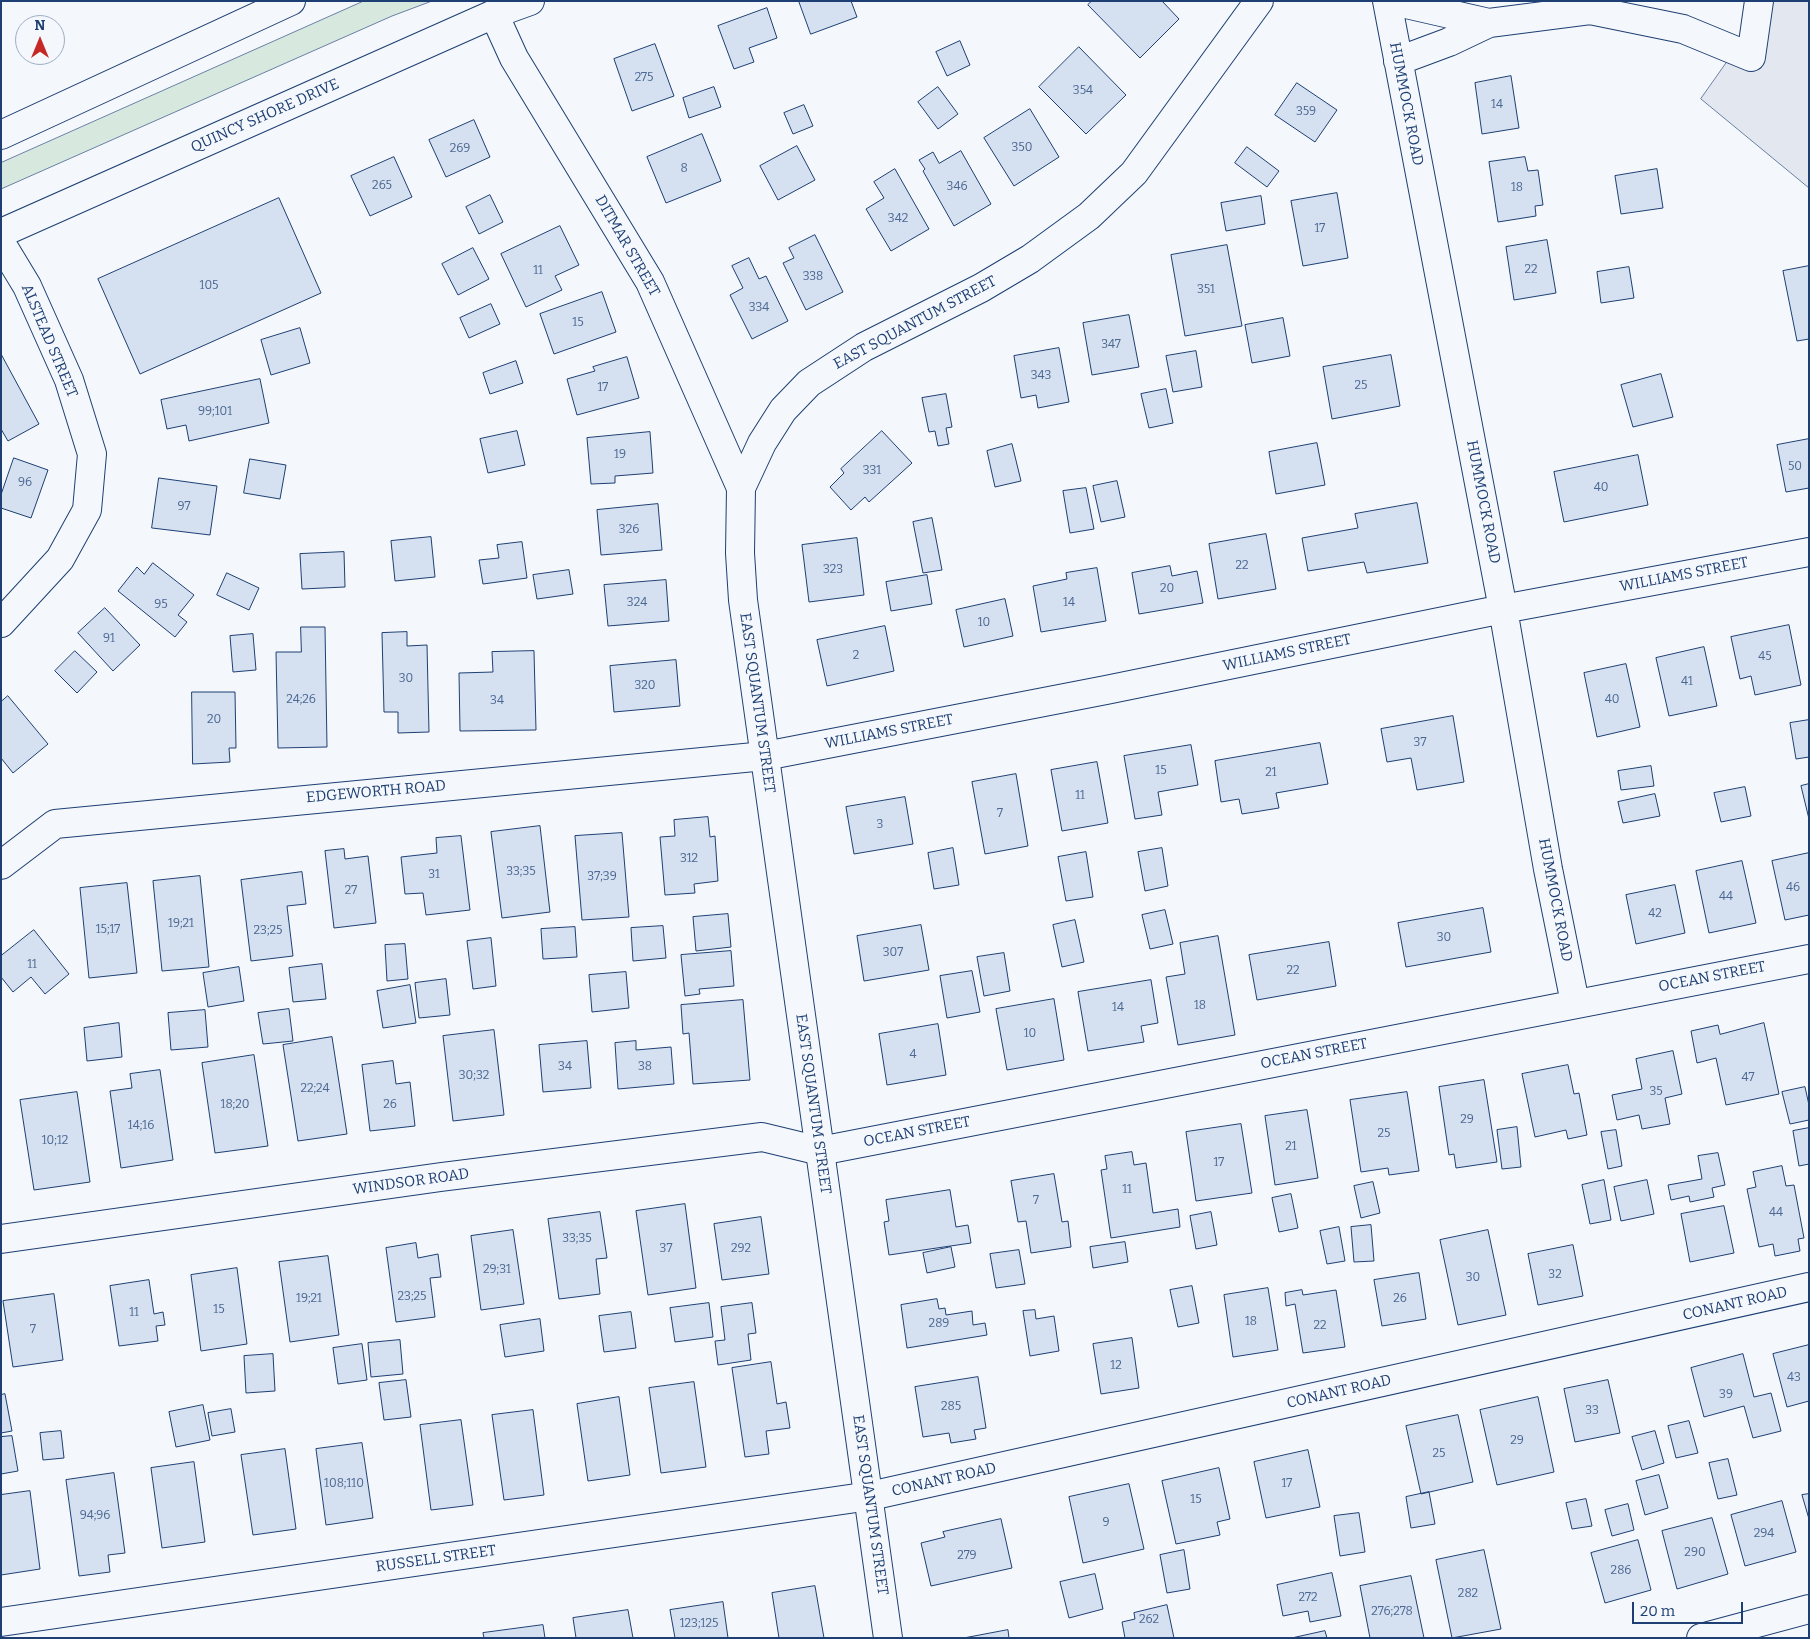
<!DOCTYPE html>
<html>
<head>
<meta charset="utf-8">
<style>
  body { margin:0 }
  #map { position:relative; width:1810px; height:1639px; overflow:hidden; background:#f4f7fb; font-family:Bitter,serif }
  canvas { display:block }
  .frame { position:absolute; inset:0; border:2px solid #1d3f73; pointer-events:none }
  .north { position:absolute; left:15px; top:15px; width:50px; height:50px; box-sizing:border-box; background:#f4f7fb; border:1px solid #9eadc5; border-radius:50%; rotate:0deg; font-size:14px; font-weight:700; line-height:20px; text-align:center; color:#1d3f73 }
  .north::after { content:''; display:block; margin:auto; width:18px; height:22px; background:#c62828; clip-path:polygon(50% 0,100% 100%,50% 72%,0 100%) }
  .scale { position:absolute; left:1632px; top:1602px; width:111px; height:22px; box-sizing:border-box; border:2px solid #1d3f73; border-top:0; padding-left:6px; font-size:15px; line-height:18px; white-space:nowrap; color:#1d3f73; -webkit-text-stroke:4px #f4f7fb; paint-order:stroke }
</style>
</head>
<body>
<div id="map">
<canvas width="1810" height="1639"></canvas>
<div class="frame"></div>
<div class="north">N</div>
<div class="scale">20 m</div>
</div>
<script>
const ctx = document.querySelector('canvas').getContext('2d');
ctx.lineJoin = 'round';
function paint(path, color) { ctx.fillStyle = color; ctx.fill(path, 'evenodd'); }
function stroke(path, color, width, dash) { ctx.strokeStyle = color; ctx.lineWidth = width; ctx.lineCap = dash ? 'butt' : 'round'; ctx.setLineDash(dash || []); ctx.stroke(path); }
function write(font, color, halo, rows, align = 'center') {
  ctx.font = font + ' Bitter,serif'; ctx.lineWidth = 4; ctx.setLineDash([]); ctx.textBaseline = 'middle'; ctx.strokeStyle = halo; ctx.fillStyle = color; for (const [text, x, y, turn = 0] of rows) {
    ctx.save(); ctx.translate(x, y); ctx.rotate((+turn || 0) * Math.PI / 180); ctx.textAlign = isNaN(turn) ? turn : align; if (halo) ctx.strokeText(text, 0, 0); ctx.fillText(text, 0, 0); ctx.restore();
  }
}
const green = new Path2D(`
  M364,1H432L392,16L1,189V163Z`);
paint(green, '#d7e8df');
stroke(green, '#687fa3', 1);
const parking = new Path2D(`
  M1770,1H1809V188L1701,99Z`);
paint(parking, '#e3e8f0');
stroke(parking, '#687fa3', 1);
const building = new Path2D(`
  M799,1H851L857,17L811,34Z
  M1092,1H1162L1179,19L1140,58L1088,5Z
  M767,8L777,38L749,48L754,62L734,69L718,26Z
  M960,41L970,65L947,76L936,52Z
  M655,44L674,96L632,111L614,59Z
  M1079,47L1126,95L1086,134L1039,87Z
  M1511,76L1519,128L1482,134L1475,83Z
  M1297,83L1337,110L1315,142L1275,115Z
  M714,87L721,107L689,118L683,98Z
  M938,87L958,114L938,129L918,102Z
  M804,105L813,126L793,134L784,113Z
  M1030,109L1059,157L1014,186L984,138Z
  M474,120L490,157L446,177L429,140Z
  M702,134L721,181L666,203L647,157Z
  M797,146L815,180L778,200L760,166Z
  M1247,147L1279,171L1267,187L1235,163Z
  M961,151L991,204L954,226L923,171L925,169L919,160L933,152L939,163Z
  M394,157L412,197L370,216L351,176Z
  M1525,157L1528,171L1538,170L1543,205L1535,206L1536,216L1498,222L1489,162Z
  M895,169L929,229L891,251L866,209L884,198L874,182Z
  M1657,169L1663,208L1621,214L1615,176Z
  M1337,193L1348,258L1303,266L1291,201Z
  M490,195L503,222L479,234L466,207Z
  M1261,196L1265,224L1226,231L1221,203Z
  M279,198L321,293L140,374L98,279Z
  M560,226L579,265L555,276L562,290L526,307L501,254Z
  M815,235L843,292L806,310L783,263L794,258L789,248Z
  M1547,240L1556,293L1514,300L1506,247Z
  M1227,245L1242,326L1185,336L1171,255Z
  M473,248L489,279L458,295L442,264Z
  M749,258L759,279L766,276L788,321L752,339L730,295L743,288L732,266Z
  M1809,266V339L1797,341L1783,271Z
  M1629,267L1634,298L1601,303L1597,272Z
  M602,292L616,332L554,354L540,314Z
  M491,304L500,324L469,338L460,318Z
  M1129,315L1139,367L1092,375L1083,323Z
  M1283,318L1290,356L1252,363L1245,325Z
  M300,328L310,363L271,375L261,340Z
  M1059,348L1069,402L1038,408L1036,395L1021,398L1014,356Z
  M1196,351L1202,387L1173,392L1166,356Z
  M1,354L39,424L8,441L1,429Z
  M1391,355L1400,406L1332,419L1323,367Z
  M627,357L639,398L577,415L567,379L595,371L593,367Z
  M516,361L523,383L490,394L483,373Z
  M1661,374L1673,417L1633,427L1621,385Z
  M260,379L269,423L189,441L186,425L167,429L161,400Z
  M1166,389L1173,423L1149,428L1141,394Z
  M946,394L952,427L946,428L949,444L938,446L935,431L929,432L922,398Z
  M517,431L525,465L488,473L480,439Z
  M882,431L912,463L869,502L865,497L851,510L830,487L844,473L841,469Z
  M650,432L653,473L615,476V483L591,484L587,438Z
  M1809,439V488L1786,492L1777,445Z
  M1317,443L1325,485L1276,494L1269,452Z
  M1012,444L1021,481L995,487L987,451Z
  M1638,455L1648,505L1564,522L1554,472Z
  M14,458L48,470L31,518L1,508V495Z
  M250,459L286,465L280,499L244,493Z
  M159,478L217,486L210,535L152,528Z
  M1117,481L1125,517L1101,522L1093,486Z
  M1086,488L1094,529L1070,533L1063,491Z
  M1417,503L1428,563L1367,573L1364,562L1308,571L1302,538L1358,528L1355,514Z
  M658,504L662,550L601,555L597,510Z
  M932,518L942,570L923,573L913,522Z
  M1266,534L1276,589L1218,599L1209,544Z
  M431,537L435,577L395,581L391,541Z
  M857,538L864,595L809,602L802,545Z
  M522,542L527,578L483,584L479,560L499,558L497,545Z
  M344,552L345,587L302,589L300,554Z
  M153,563L194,595L178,615L187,622L175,637L118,591L137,567L144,574Z
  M1170,566L1172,576L1197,571L1203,603L1139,614L1132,573Z
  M1097,568L1106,621L1041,632L1033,586L1067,579L1066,573Z
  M569,570L573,594L537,599L533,575Z
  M227,573L259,588L249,610L217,595Z
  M927,575L932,604L891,611L886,582Z
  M666,580L669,621L608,626L604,585Z
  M1005,599L1013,636L964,647L956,610Z
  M105,608L140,645L113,671L78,633Z
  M1789,625L1801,685L1755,695L1751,676L1740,679L1731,637Z
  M885,626L894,671L827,686L817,640Z
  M301,627H325L327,747L278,748L276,652H301Z
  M407,632V646L427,645L429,732L398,733V712H384L382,633Z
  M253,634L256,670L233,672L230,636Z
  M1704,647L1717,706L1669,716L1656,658Z
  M75,651L97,672L77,693L55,671Z
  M534,651L536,730L460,731L459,673L493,672L492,652Z
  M676,660L680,706L614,712L610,666Z
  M1626,664L1640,727L1597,737L1584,673Z
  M192,692H235L236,748H229L230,762L193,764Z
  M8,696L48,744L13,773L1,758V702Z
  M1453,716L1464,782L1417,790L1411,758L1387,762L1381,729Z
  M1809,720V757L1796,759L1790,723Z
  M1320,743L1328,784L1276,793L1279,808L1242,814L1239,799L1221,802L1215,761Z
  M1191,745L1198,785L1158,792L1162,815L1135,819L1124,756Z
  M1097,762L1108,823L1062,831L1051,770Z
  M1651,766L1654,786L1621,790L1618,771Z
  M1016,774L1028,846L985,854L972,782Z
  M1809,784V819L1801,786Z
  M1745,787L1751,816L1721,822L1714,793Z
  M1655,794L1660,816L1623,823L1618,802Z
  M905,797L913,844L854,854L846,807Z
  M708,817L710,837L715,836L718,881L694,884L695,893L665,895L660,837L675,836L674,820Z
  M540,826L550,912L502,918L491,832Z
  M622,833L629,917L582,920L575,836Z
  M461,836L470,910L426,915L423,893L405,894L401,857L437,853L436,838Z
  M953,848L959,885L934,889L928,853Z
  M1162,848L1168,886L1145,891L1138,852Z
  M344,849L345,859L368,856L376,923L334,928L325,851Z
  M1086,852L1093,897L1066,901L1058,857Z
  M1809,853V915L1785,920L1772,861Z
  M1742,861L1756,923L1709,933L1696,871Z
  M302,872L306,904L287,906L293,956L251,961L241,880Z
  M200,876L209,967L162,971L153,881Z
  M127,883L137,973L89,978L80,888Z
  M1675,885L1685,933L1636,944L1626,895Z
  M1483,908L1491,952L1406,967L1398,923Z
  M1165,910L1173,944L1150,949L1142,915Z
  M728,914L731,947L696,951L693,917Z
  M1075,920L1084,962L1062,967L1053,925Z
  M921,925L929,970L864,981L857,936Z
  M663,926L666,958L633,961L631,928Z
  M575,927L577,957L543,959L541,929Z
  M34,930L69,974L45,994L31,977L13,992L1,977V956Z
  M1218,936L1235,1035L1178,1045L1166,977L1185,974L1180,943Z
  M491,938L496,986L473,989L467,941Z
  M1329,942L1336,986L1257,1000L1249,955Z
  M405,944L408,979L387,981L385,945Z
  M731,951L734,986L699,989L700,994L685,996L681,955Z
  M1004,953L1010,991L984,996L977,957Z
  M322,964L326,999L293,1002L289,968Z
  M239,967L244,1001L208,1007L203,973Z
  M972,971L980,1012L947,1018L940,976Z
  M626,972L629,1008L592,1012L589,975Z
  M446,979L450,1015L419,1018L415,983Z
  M1151,980L1158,1023L1141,1026L1144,1042L1088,1051L1078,992Z
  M410,985L416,1023L383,1028L377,991Z
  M1054,999L1064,1060L1007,1070L996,1009Z
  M743,1000L750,1080L693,1084L689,1033L683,1034L681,1005Z
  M289,1009L293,1041L263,1044L258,1013Z
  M205,1010L208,1047L171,1050L168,1013Z
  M119,1023L122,1057L87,1061L84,1028Z
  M1764,1023L1779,1094L1726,1105L1716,1058L1697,1063L1691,1031L1718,1025L1720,1034Z
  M938,1024L946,1075L887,1085L879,1034Z
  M494,1030L504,1115L453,1121L443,1036Z
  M332,1037L347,1134L298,1141L283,1045Z
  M587,1041L591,1088L543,1092L539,1045Z
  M636,1041V1050L671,1047L674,1084L618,1089L615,1043Z
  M1673,1051L1682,1094L1665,1098L1670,1124L1642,1129L1639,1115L1617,1120L1612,1095L1642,1089L1636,1059Z
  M254,1055L268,1146L215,1153L202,1063Z
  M393,1061L396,1084L410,1082L415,1126L370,1131L362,1065Z
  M1568,1065L1574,1094L1579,1093L1587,1135L1568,1139L1566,1130L1535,1137L1522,1074Z
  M160,1070L173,1160L121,1168L110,1091L132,1088L130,1074Z
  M1484,1080L1497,1162L1456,1168L1454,1154L1449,1155L1439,1087Z
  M1805,1087L1809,1105V1120L1790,1124L1782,1092Z
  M77,1092L90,1182L34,1190L20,1100Z
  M1407,1092L1419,1171L1389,1175L1388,1168L1361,1172L1350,1100Z
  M1307,1110L1318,1178L1275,1185L1265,1116Z
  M1241,1124L1252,1193L1196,1201L1186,1132Z
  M1517,1127L1521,1167L1502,1169L1497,1130Z
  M1809,1128V1164L1799,1166L1793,1131Z
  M1616,1130L1622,1166L1608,1169L1601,1132Z
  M1132,1152L1134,1165L1146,1163L1153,1213L1178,1209L1180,1227L1111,1238L1101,1170L1107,1169L1105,1156Z
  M1718,1153L1725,1185L1712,1188L1714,1197L1690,1202L1689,1196L1671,1200L1668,1185L1702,1179L1698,1156Z
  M1782,1166L1786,1186L1794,1185L1804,1238L1798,1239L1800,1251L1775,1256L1773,1244L1759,1247L1747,1189L1756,1187L1753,1172Z
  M1054,1174L1062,1222L1068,1221L1071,1247L1031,1253L1026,1221L1018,1222L1011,1181Z
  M1604,1180L1611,1220L1590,1224L1582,1185Z
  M1647,1180L1654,1214L1621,1221L1614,1187Z
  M1373,1182L1380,1213L1361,1218L1354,1186Z
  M950,1190L956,1227L968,1225L971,1243L889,1255L884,1222L889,1221L886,1200Z
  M1291,1194L1298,1228L1279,1232L1272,1198Z
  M685,1204L696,1288L648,1295L636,1211Z
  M1724,1206L1734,1253L1690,1262L1681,1214Z
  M600,1212L607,1258L596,1259L600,1294L559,1299L548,1219Z
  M1211,1212L1217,1245L1196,1249L1190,1216Z
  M761,1217L769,1274L722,1280L714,1224Z
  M1371,1225L1374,1261L1354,1262L1351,1227Z
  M1339,1227L1345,1261L1327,1264L1320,1231Z
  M513,1230L524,1304L481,1310L471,1236Z
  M1488,1230L1506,1315L1458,1325L1440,1240Z
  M1125,1242L1128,1262L1093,1268L1090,1247Z
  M416,1243L418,1258L438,1254L441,1277L430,1278L435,1317L396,1322L386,1248Z
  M1573,1245L1583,1296L1538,1305L1528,1254Z
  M951,1247L955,1267L927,1273L923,1253Z
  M1019,1250L1025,1284L996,1288L990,1254Z
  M328,1256L339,1335L290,1342L279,1262Z
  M237,1268L247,1344L201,1351L191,1275Z
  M1419,1273L1426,1319L1382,1326L1374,1280Z
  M149,1280L154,1314L163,1312L165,1325L156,1326L158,1341L119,1346L110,1286Z
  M1192,1286L1199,1323L1178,1327L1170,1290Z
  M1268,1288L1278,1350L1233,1357L1224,1295Z
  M1302,1290L1303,1295L1336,1290L1345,1347L1303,1353L1295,1304L1286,1306L1285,1293Z
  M54,1294L63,1360L13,1367L3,1301Z
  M937,1299L939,1309L945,1308L946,1315L972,1311L973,1325L985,1323L987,1335L907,1348L901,1305Z
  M709,1303L713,1337L675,1342L670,1308Z
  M752,1303L756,1333L748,1334L751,1360L718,1365L715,1341L725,1340L721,1307Z
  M1035,1310L1036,1319L1054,1316L1059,1351L1030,1356L1023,1311Z
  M631,1312L636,1348L604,1352L599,1316Z
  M540,1319L544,1351L505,1357L500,1325Z
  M1132,1338L1139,1388L1101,1394L1093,1344Z
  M400,1340L403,1374L371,1377L368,1343Z
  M362,1344L367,1380L338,1384L333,1348Z
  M1809,1345V1401L1787,1407L1773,1354Z
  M273,1354L275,1391L246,1393L244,1356Z
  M1743,1354L1754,1397L1771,1393L1781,1431L1753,1438L1744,1406L1704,1417L1691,1368Z
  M771,1362L777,1404L786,1402L790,1428L766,1431L769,1454L745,1457L732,1368Z
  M978,1377L986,1428L974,1430L976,1439L951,1443L949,1433L923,1437L915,1387Z
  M406,1380L411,1417L384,1420L379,1383Z
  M1608,1380L1620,1433L1575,1442L1564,1389Z
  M694,1382L706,1467L661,1473L649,1388Z
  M5,1394L12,1431L1,1433V1395Z
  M619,1397L630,1475L588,1481L577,1404Z
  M1538,1397L1554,1472L1497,1485L1480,1410Z
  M203,1405L210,1440L176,1447L169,1412Z
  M231,1409L235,1432L212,1436L208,1413Z
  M533,1410L544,1495L504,1500L492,1415Z
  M1458,1415L1473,1482L1421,1494L1406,1426Z
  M461,1420L473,1505L431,1510L420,1425Z
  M1689,1421L1698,1453L1676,1458L1668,1426Z
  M61,1431L64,1458L43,1460L40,1433Z
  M1655,1431L1664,1463L1642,1470L1632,1437Z
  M12,1436L18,1471L1,1474V1437Z
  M362,1443L373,1518L326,1525L316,1449Z
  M285,1449L296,1529L253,1535L241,1455Z
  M1308,1450L1320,1507L1266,1518L1254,1462Z
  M1728,1459L1737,1495L1718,1499L1709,1463Z
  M194,1462L205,1542L162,1548L151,1468Z
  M1219,1468L1230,1519L1217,1522L1220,1535L1176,1544L1162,1481Z
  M114,1473L125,1553L108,1555L110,1572L79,1576L66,1480Z
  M1659,1475L1668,1508L1645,1515L1636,1481Z
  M1129,1484L1144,1549L1083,1563L1069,1497Z
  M30,1491L40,1569L1,1575V1495Z
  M1429,1492L1435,1524L1411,1528L1406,1497Z
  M1809,1494V1519L1802,1495Z
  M1586,1499L1592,1526L1572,1529L1566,1503Z
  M1782,1501L1796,1552L1745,1566L1731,1515Z
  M1628,1504L1634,1530L1612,1536L1605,1510Z
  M1359,1513L1365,1552L1340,1556L1334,1516Z
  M1712,1518L1728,1574L1677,1589L1662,1531Z
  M1001,1519L1012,1568L931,1586L921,1543L945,1537L943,1532Z
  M1638,1540L1651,1590L1605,1603L1591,1553Z
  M1184,1550L1190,1589L1167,1593L1160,1555Z
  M1484,1550L1501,1629L1452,1638L1436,1560Z
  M1332,1573L1341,1616L1310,1622L1308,1611L1283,1616L1277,1585Z
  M1095,1574L1103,1609L1069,1618L1060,1582Z
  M1411,1576L1424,1638H1370L1360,1586Z
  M815,1586L824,1638H779L772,1593Z
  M723,1602L728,1638H675L670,1610Z
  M1167,1605L1174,1638H1125L1122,1622L1135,1619L1134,1613Z
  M628,1610L633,1638H576L573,1618Z
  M543,1625L545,1638H484L483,1633Z
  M1008,1630L1009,1638H964Z
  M1325,1631L1327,1638H1292Z`);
paint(building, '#d5e0f0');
stroke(building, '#1d3f73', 1);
const minor = new Path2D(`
  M1387,1L1503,609L1548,869L1575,1003
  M1393,1L1489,23
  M494,14L514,58L650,282L741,488
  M1398,61L1449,42L1489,23L1590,10L1683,29L1751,57L1759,1
  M1,243L27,286L69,380L92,454L87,510L60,559L1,623
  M1,865L55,824L765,756L1106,690L1503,609L1809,552
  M1,1239L441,1177L762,1137L820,1151L1809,959
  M1,1622L870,1496L1809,1287
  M1701,1638L1809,1609`);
const major = new Path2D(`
  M1,135L291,1
  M1,233L494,14L530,1
  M888,1638L743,600L740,553L741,488L762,443L783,410L809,383L864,347L981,288L1030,259L1089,216L1134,173L1259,1`);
stroke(minor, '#1d3f73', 30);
stroke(major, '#1d3f73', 30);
stroke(minor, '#f4f7fb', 28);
stroke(major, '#f4f7fb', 28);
write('12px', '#4b6792', null, [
  ["275",644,78],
  ["354",1083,91],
  ["14",1497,105],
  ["359",1306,112],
  ["350",1022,148],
  ["269",460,149],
  ["8",684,169],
  ["265",382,186],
  ["346",957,187],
  ["18",1517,188],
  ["342",898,219],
  ["17",1320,229],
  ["22",1531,270],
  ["11",538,271],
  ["338",813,277],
  ["105",209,286],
  ["351",1206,290],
  ["334",759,308],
  ["15",578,323],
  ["347",1111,345],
  ["343",1041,376],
  ["25",1361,386],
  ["17",603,388],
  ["99;101",215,412],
  ["19",620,455],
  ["50",1795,467],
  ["331",872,471],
  ["96",25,483],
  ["40",1601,488],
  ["97",184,507],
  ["326",629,530],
  ["22",1242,566],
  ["323",833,570],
  ["20",1167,589],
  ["324",637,603],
  ["14",1069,603],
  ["95",161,605],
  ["10",984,623],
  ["91",109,639],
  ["2",856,656],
  ["45",1765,657],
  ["30",406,679],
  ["41",1687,682],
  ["320",645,686],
  ["24;26",301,700],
  ["40",1612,700],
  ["34",497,701],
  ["20",214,720],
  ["37",1420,743],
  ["15",1161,771],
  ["21",1271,773],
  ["11",1080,796],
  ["7",1000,814],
  ["3",880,825],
  ["312",689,859],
  ["33;35",521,872],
  ["31",434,875],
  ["37;39",602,877],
  ["46",1793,888],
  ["27",351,891],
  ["44",1726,897],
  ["42",1655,914],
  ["19;21",181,924],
  ["15;17",108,930],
  ["23;25",268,931],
  ["30",1444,938],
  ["307",893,953],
  ["11",32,965],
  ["22",1293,971],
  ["18",1200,1006],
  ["14",1118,1008],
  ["10",1030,1034],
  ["4",913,1055],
  ["34",565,1067],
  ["38",645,1067],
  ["30;32",474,1076],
  ["47",1748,1078],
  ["22;24",315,1089],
  ["35",1656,1092],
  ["18;20",235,1105],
  ["26",390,1105],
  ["29",1467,1120],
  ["14;16",141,1126],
  ["25",1384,1134],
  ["10;12",55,1141],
  ["21",1291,1147],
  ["17",1219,1163],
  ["11",1127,1190],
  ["7",1036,1201],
  ["44",1776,1213],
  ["33;35",577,1239],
  ["37",666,1249],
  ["292",741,1249],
  ["29;31",497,1270],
  ["32",1555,1275],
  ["30",1473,1278],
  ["23;25",412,1297],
  ["19;21",309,1299],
  ["26",1400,1299],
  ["15",219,1310],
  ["11",134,1313],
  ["18",1251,1322],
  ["289",939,1324],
  ["22",1320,1326],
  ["7",33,1330],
  ["12",1116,1366],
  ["43",1794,1378],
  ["39",1726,1395],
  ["285",951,1407],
  ["33",1592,1411],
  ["29",1517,1441],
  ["25",1439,1454],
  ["108;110",344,1484],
  ["17",1287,1484],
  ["15",1196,1500],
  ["94;96",95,1516],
  ["9",1106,1523],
  ["294",1764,1534],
  ["290",1695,1553],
  ["279",967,1556],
  ["286",1621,1571],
  ["282",1468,1594],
  ["272",1308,1598],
  ["276;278",1392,1612],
  ["262",1149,1620],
  ["123;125",699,1624]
]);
write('15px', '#1d3f73', '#f4f7fb', [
  ["HUMMOCK ROAD",1406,104,79],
  ["QUINCY SHORE DRIVE",265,116,-24],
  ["DITMAR STREET",627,246,60],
  ["EAST SQUANTUM STREET",915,323,-28],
  ["ALSTEAD STREET",49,341,67],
  ["HUMMOCK ROAD",1483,502,79],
  ["WILLIAMS STREET",1684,575,-11],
  ["WILLIAMS STREET",1287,653,-12],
  ["EAST SQUANTUM STREET",757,703,82],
  ["WILLIAMS STREET",889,732,-11],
  ["EDGEWORTH ROAD",376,792,-5],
  ["HUMMOCK ROAD",1555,900,79],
  ["OCEAN STREET",1712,977,-11],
  ["OCEAN STREET",1314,1054,-11],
  ["EAST SQUANTUM STREET",813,1104,82],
  ["OCEAN STREET",917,1132,-11],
  ["WINDSOR ROAD",411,1182,-8],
  ["CONANT ROAD",1735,1304,-13],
  ["CONANT ROAD",1339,1392,-13],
  ["CONANT ROAD",944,1480,-13],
  ["EAST SQUANTUM STREET",870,1505,82],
  ["RUSSELL STREET",436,1559,-8]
]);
</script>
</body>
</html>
